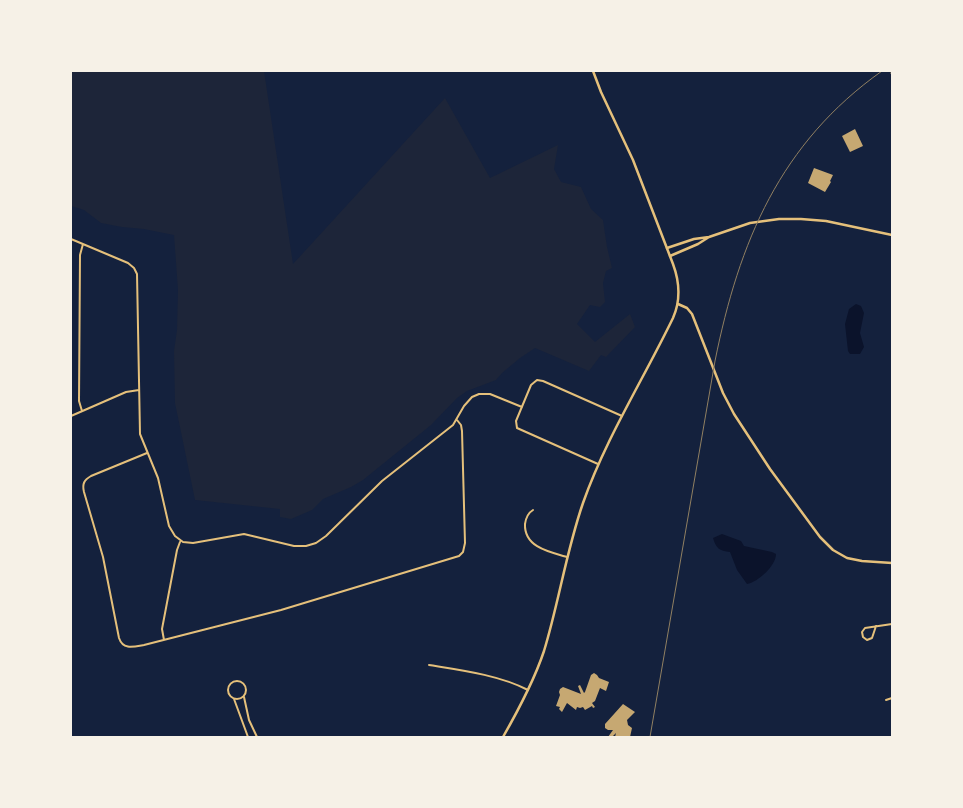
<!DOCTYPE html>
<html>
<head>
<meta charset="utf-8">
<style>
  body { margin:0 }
  #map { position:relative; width:963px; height:808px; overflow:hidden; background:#14213d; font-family:"Titillium Web",sans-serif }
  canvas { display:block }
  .frame { position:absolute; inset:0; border:72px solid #f6f1e7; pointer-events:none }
</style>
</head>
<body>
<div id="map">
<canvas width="963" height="808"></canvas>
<div class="frame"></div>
</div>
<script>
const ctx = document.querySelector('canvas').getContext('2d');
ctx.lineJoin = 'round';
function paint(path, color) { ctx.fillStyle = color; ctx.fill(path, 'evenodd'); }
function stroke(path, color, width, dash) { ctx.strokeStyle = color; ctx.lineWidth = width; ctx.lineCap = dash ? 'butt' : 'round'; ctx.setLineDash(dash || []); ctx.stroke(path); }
paint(new Path2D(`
  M71,71H264L293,264L445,98L490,178L558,145L554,169L561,182L581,187L591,209L603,220L607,247L612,268L606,271L603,283L605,302L600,307L590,305L577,324L595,342L630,314L635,327L606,357L601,355L589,371L535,348L520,358L502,373L496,380L467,391L457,398L431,425L363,480L351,487L323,499L312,510L291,519L280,517V509L195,500L175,403L174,351L177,330L178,290L174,235L144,229L122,227L101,223L84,210L71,206Z`), '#1d2539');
paint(new Path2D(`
  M856,304L861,306L864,313L860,333L864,347L860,354H850L848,351L845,324L849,309Z
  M722,534L741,541L744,546L772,552L776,554C776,566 758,582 747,584L737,570L730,552C719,551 716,548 713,538Z`), '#0b132b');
paint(new Path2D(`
  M855,129L863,146L850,152L842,136Z
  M814,168L833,175L830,181L831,182L825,192L808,183Z
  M594,673L597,675L599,678L609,682L606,691L600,688L595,701L592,703L595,707L593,708L592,706L585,710L583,707L580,708L577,707L576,710L567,703L562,712L559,709L560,707L556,706L560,695L559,692L560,689L563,687L581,694L578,686L580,685L584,693L585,692L591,675Z
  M623,704L635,712L627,720L628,725L632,728L630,737H615L616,733L612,737H608L613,730H608L605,728V724Z`), '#c6a872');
stroke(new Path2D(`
  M891,73L892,76`), '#e5c07b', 1);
stroke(new Path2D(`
  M71,239L128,263L134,268L137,274L140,434L158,478L169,526L175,536L183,542L193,543L244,534L294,546H306L316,543L326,536L382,481L453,425L464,406L472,397L479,394H490L522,407
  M82,411L79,401L80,255L83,244
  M71,416L126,392L139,390
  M147,453L91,476C84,480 82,484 84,492L103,557L119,638C123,650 133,647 144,645L281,610L459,556L463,552L465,543L462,431L461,425L457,420
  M598,464L517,428L516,421L531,385L537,380L543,381L622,416
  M533,510C528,513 526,517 525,524C524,547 549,552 567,557
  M876,626L872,638L867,640L863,637L862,632L865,628L892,624
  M164,640L162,629L177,550L180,542
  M429,665C460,670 499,675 528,690
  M228 690a9 9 0 1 1 18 0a9 9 0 1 1-18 0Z
  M244,697L249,720L257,737
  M234,699L248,737
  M886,700L892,698`), '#e5c07b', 2);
stroke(new Path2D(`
  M667,248L694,239L709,237L750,223L779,219H801L826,221L892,235
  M670,256L698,244L709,237
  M678,304L687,308L692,314L723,393L734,414L770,469L820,537L833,550L847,558L862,561L892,563`), '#e5c07b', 2.5);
stroke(new Path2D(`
  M503,737C519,709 534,681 544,651C559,602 566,552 583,503C606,438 643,380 673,318C681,300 680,283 673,264L633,160L601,92L593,71`), '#e5c07b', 2.5);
stroke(new Path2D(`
  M650,737L715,361C739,242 780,143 882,71`), '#918062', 1);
</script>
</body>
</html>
